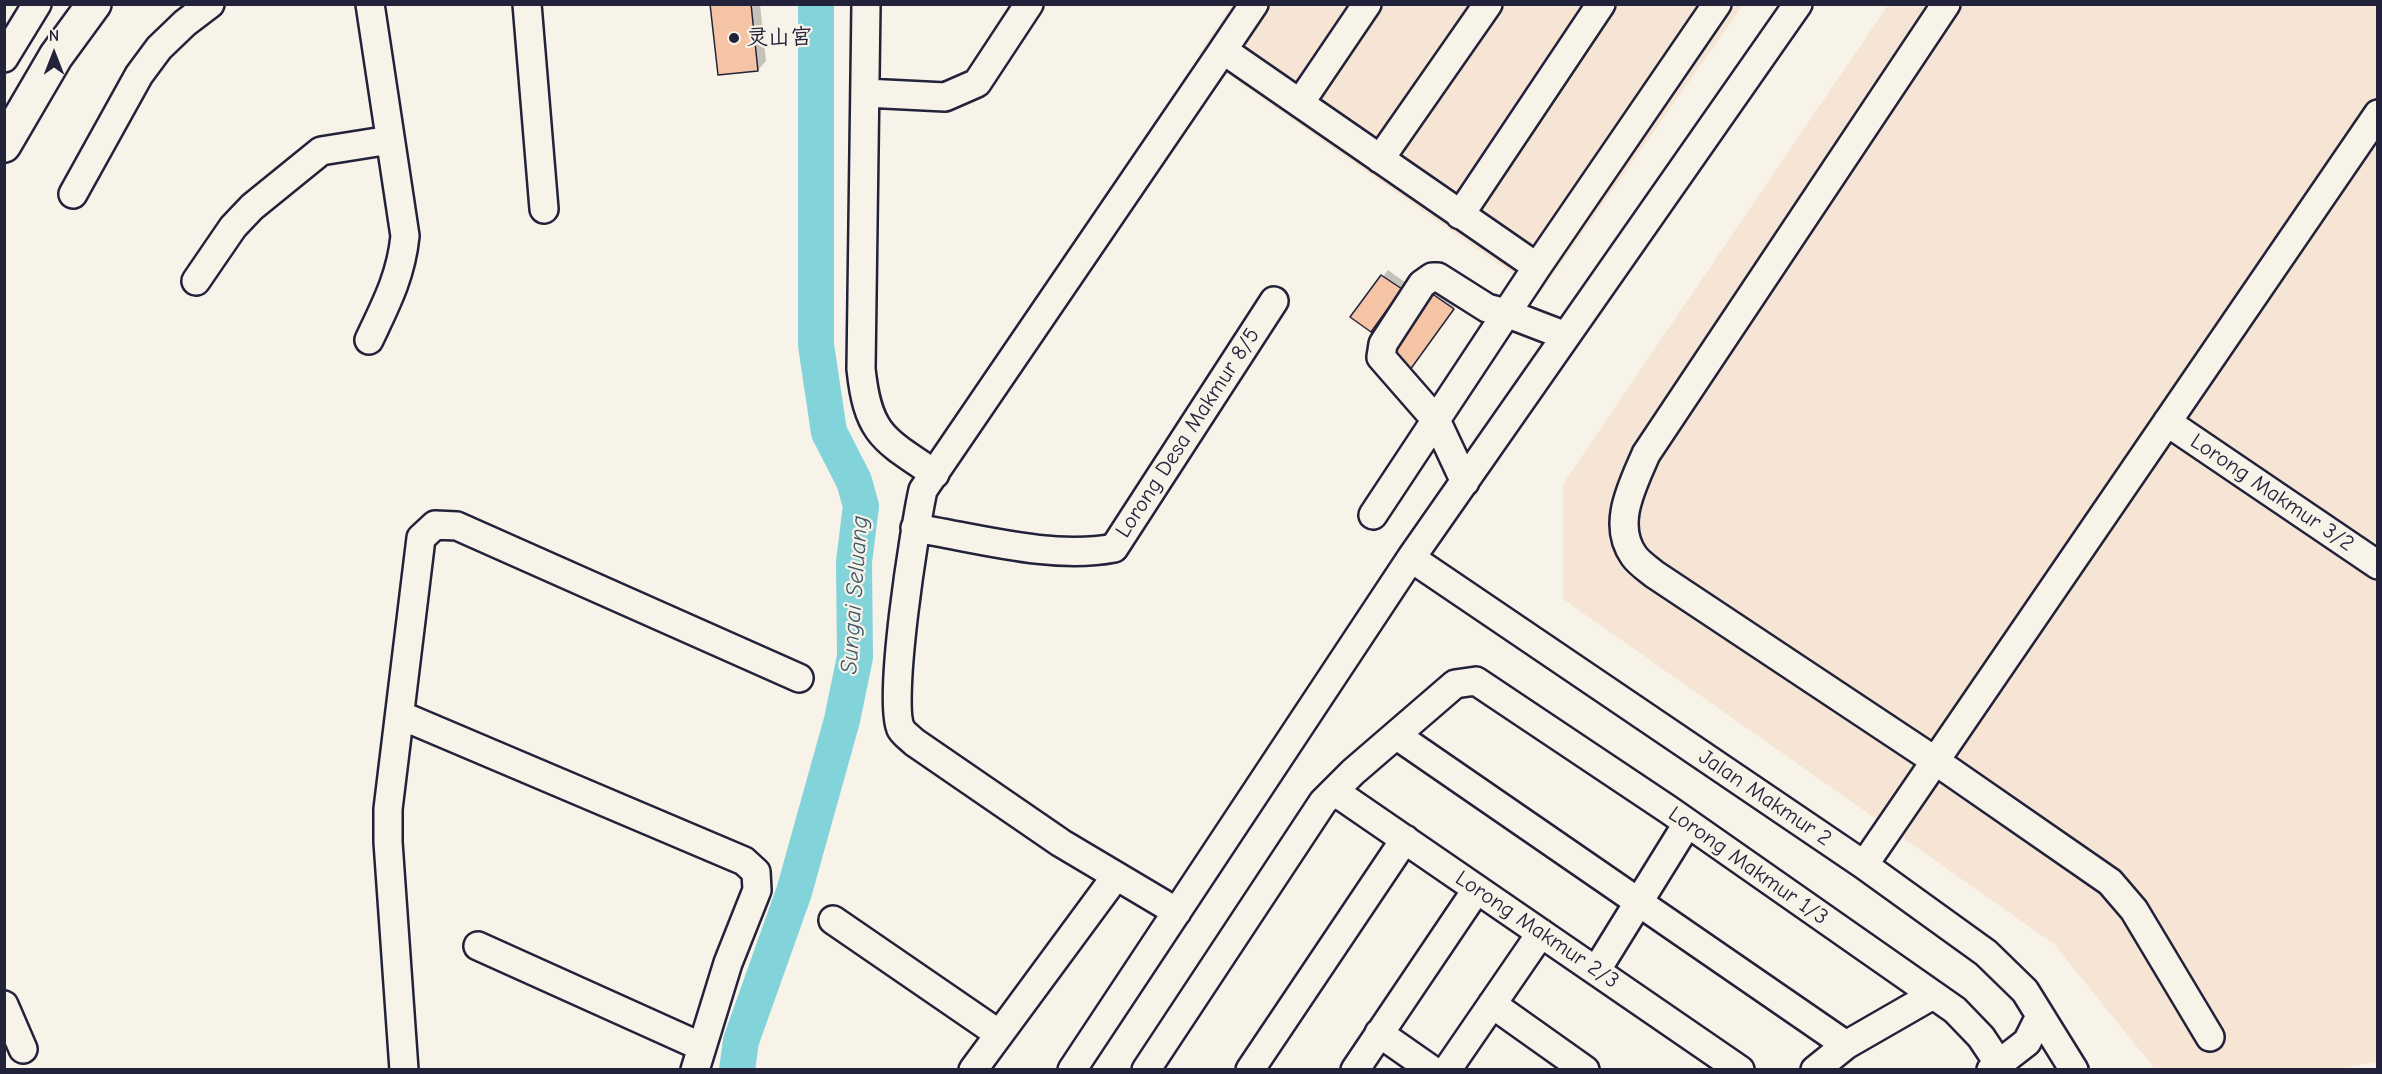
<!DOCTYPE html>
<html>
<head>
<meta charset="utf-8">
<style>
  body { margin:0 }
  #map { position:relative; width:2382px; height:1074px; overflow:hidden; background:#f7f3e8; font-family:"Comic Neue",sans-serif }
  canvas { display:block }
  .frame { position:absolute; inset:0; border:6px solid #22223b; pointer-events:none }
  .north { position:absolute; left:24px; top:24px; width:60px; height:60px; -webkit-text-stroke:4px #f7f3e8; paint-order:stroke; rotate:0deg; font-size:16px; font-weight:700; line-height:24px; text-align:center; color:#22223b }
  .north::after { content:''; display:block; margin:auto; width:21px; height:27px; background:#22223b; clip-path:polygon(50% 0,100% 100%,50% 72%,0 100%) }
</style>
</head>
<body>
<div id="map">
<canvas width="2382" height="1074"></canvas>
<div class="frame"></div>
<div class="north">N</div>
</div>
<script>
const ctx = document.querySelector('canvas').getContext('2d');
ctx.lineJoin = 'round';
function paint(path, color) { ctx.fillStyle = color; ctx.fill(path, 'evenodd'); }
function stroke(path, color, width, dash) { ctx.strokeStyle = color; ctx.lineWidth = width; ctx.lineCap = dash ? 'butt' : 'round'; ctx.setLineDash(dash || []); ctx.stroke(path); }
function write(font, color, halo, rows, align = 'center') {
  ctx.font = font + ' "Comic Neue","LXGW WenKai TC",sans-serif'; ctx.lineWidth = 4.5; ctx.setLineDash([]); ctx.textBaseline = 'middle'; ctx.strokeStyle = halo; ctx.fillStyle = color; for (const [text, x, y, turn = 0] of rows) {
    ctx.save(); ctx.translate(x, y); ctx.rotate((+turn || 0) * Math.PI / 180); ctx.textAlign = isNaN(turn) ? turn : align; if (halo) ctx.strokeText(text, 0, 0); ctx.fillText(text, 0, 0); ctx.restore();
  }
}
paint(new Path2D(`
  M1232,5H1743L1540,293L1199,54Z
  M1888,5H2377V1062L2333,1070L2155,1069L2054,944L1563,599V484Z`), '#f6e5d4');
paint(new Path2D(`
  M712,4H760L766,61L758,70Z
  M1388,270L1406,283L1403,287L1426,303L1434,292L1455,306L1409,370L1394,347L1352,317Z`), '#0003');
stroke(new Path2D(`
  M737,1070L741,1041L794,892L842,720L855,657L854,562L861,506L854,481L829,432L816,345V4`), '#82d3da', 36);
const building = new Path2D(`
  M710,4H751L758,71L718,75Z
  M1381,275L1402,289L1371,332L1350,317Z
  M1402,289L1423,304L1431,293L1454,309L1407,374L1384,358L1392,347L1371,332Z`);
paint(building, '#f4c4a4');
stroke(building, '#22223b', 1.5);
const minor = new Path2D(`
  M527,4L544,209
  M866,4L861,369C868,434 883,439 935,474
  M1254,4L1223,50L1537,267
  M1946,4L1646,454C1633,485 1611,524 1634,556C1639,563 1648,569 1654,574L1934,760L2110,882L2134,910L2210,1037
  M4,58L37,4
  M865,93L945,97L977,83L1029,4
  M1300,103L1367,4
  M1380,159L1488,4
  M73,194L139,75L159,48L185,23L210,4
  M1460,215L1601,4
  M196,281L233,227L252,207L321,151L390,140
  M369,340C386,304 401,276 405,236L370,4
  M2167,422L2378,565
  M1465,482L1436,420L1381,357L1383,344L1422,284L1432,277H1438L1487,308L1506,313L1566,336
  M1373,515L1537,267L1717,4
  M915,528C977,538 1052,560 1114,548L1274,301
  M1411,558L1864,865L1986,953L2025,991L2074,1070
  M400,715L744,861L756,872L757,890L728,963L695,1070
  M1396,735L1846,1045
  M1334,791L1740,1070
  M1864,865L2378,114
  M1177,912L1061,843L914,742C910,738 904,734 901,729C887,703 915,526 923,490L1223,50
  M833,920L999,1034
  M478,946L702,1047
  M1596,971L1687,824
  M1492,1004L1585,1070
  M4,1005L23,1049
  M1379,1033L1432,1070
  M404,1070L388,842V809L421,538L435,525L457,526L799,678
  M973,1070L1116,876
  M1072,1070L1411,558L1798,4
  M1146,1070L1323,802L1353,772L1455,684L1476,681L1669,810L1955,1010L1981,1037L2003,1070
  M1250,1070L1405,839
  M1355,1070L1477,889
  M1447,1070L1541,933
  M1815,1070L1846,1045L1933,995
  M1991,1070L2027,1042L2040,1016`);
const major = new Path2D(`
  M4,145L56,56L94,4`);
stroke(minor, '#22223b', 32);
stroke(major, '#22223b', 38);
stroke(minor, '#f7f3e8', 27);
stroke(major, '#f7f3e8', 33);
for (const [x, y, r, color] of [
  [734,38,6,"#22223b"]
]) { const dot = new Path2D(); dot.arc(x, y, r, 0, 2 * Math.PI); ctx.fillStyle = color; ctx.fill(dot); stroke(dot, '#f7f3e8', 2); }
write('22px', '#22223b', '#f7f3e8', [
  ["灵山宫",746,38]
], 'left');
write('22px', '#22223b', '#f7f3e8', [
  ["Lorong Desa Makmur 8/5",1188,433,-57],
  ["Lorong Makmur 3/2",2272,493,34],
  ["Jalan Makmur 2",1765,798,34],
  ["Lorong Makmur 1/3",1748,866,35],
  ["Lorong Makmur 2/3",1537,930,34]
]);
write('italic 24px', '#3f576b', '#f7f3e8', [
  ["Sungai Seluang",855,595,-86]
]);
</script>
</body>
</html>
